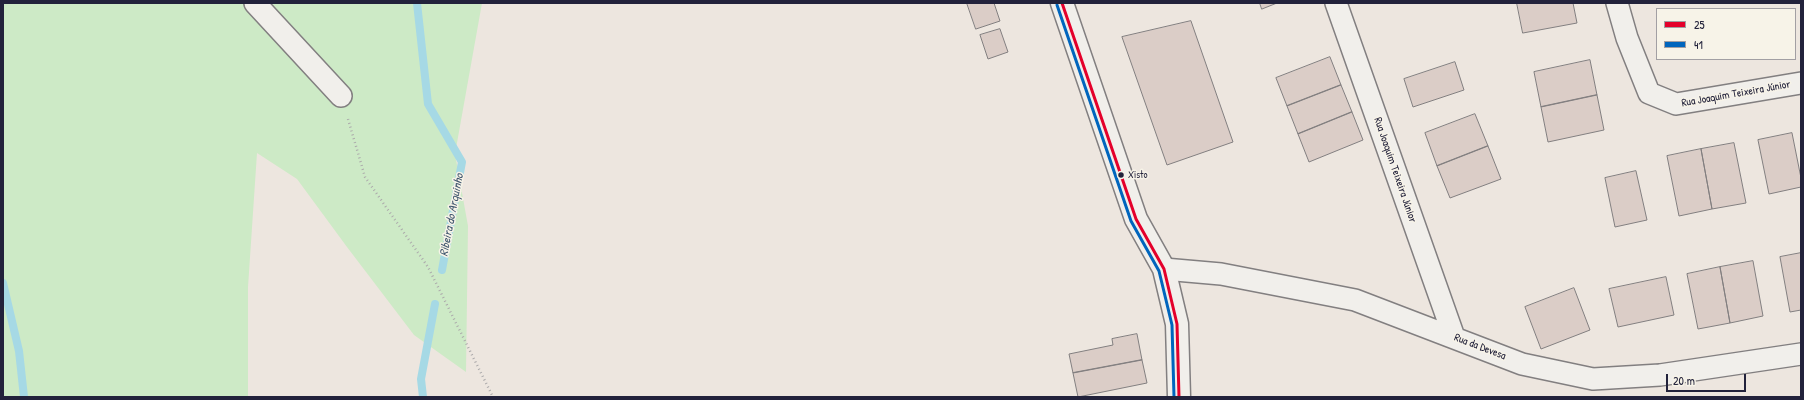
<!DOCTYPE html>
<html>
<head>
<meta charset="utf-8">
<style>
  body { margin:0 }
  #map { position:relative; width:1804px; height:400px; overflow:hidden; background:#ede6df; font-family:"Patrick Hand",sans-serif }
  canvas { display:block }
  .frame { position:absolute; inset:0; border:4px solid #22223b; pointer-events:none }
  .legend { position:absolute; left:1656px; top:8px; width:140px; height:52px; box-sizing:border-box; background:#f7f3e8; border:1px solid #a29fa3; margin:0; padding:5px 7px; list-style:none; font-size:12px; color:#22223b }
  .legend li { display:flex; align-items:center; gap:8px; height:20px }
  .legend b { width:20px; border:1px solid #a29fa3 }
  .scale { position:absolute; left:1666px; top:374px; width:80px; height:18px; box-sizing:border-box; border:2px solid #22223b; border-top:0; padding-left:5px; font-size:12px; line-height:14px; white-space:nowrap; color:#22223b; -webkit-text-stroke:3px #f7f3e8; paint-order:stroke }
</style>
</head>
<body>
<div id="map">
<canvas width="1804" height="400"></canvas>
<div class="frame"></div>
<ul class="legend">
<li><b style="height:5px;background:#e4002b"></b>25</li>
<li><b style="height:5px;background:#0065bd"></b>41</li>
</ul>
<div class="scale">20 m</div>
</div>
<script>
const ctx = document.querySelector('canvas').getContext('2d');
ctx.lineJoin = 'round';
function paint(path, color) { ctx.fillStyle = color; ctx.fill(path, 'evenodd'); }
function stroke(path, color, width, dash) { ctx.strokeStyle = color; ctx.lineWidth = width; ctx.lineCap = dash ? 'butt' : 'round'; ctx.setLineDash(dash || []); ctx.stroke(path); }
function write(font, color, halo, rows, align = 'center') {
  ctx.font = font + ' "Patrick Hand",sans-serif'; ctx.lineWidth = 3; ctx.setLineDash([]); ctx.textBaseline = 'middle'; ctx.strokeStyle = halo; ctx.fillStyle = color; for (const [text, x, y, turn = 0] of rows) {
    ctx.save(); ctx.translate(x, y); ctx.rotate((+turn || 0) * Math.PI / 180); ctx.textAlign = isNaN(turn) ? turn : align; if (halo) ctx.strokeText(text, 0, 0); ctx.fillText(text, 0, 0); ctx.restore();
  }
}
paint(new Path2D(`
  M3,3H482L455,154L468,226L466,372L414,335L347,247L297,179L257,153L248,287V397H3Z`), '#cdeac6');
stroke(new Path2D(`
  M417,3L428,104L462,162L442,270
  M3,283L19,351L24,397
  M423,397L421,379L435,304`), '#a6d9e5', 8);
const building = new Path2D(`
  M967,3H994L1000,21L976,29Z
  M1260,3H1277L1262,9Z
  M1517,3H1573L1577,23L1523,33Z
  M1191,21L1233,142L1167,165L1122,37Z
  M1000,29L1008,52L988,59L980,35Z
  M1330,57L1341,85L1287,106L1276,78Z
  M1590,60L1597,95L1541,107L1534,72Z
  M1455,62L1464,90L1413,107L1404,79Z
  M1341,85L1352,112L1298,134L1287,106Z
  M1597,95L1604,130L1548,142L1541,107Z
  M1352,112L1363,140L1309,162L1298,134Z
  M1475,114L1488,146L1437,166L1425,133Z
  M1792,133L1801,178V187L1769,194L1758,140Z
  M1734,143L1746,203L1712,209L1701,149Z
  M1488,146L1501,179L1450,198L1437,166Z
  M1701,149L1712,209L1679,216L1667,156Z
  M1636,171L1647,220L1615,227L1605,178Z
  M1801,253V310L1790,312L1780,257Z
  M1753,261L1763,316L1730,323L1720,267Z
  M1720,267L1730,323L1698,329L1687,274Z
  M1666,277L1674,315L1618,327L1609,289Z
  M1574,288L1590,330L1541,349L1525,307Z
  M1137,334L1142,360L1073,373L1069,354L1113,345L1112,339Z
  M1142,360L1147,383L1078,397L1073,373Z`);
paint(building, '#dbcdc7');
stroke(building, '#827f80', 1);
const street = new Path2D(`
  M255,3L341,96
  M1336,3L1454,337
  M1617,3L1627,38L1649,93L1676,104L1801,83
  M1164,269L1221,274L1355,300L1522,364L1593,379L1660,375L1801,354`);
const secondary = new Path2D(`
  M1062,3L1136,219L1164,269L1177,324L1179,397`);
stroke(street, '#827f80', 24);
stroke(secondary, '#827f80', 25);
stroke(new Path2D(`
  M348,119L365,177L428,267L493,397`), '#acaaab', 2.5, [1, 3]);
stroke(street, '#f1efeb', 21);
stroke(secondary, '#f1efeb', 22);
stroke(new Path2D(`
  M1062,3L1136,219L1164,269L1177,324L1179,397`), '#e4002b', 3);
stroke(new Path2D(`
  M1057,5L1131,221L1159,271L1172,325L1174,397`), '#0065bd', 3);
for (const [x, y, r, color] of [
  [1121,175,3.5,"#22223b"]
]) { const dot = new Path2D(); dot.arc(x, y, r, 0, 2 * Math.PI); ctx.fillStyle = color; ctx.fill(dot); stroke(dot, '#f7f3e8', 1.5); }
write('10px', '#22223b', '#f7f3e8', [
  ["Xisto",1128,175]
], 'left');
write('11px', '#22223b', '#f7f3e8', [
  ["Rua Joaquim Teixeira Júnior",1736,94,-10],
  ["Rua Joaquim Teixeira Júnior",1395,170,71],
  ["Rua da Devesa",1480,347,21]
]);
write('italic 12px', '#40576f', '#f7f3e8', [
  ["Ribeira do Arquinho",452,215,-79]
]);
</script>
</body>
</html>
